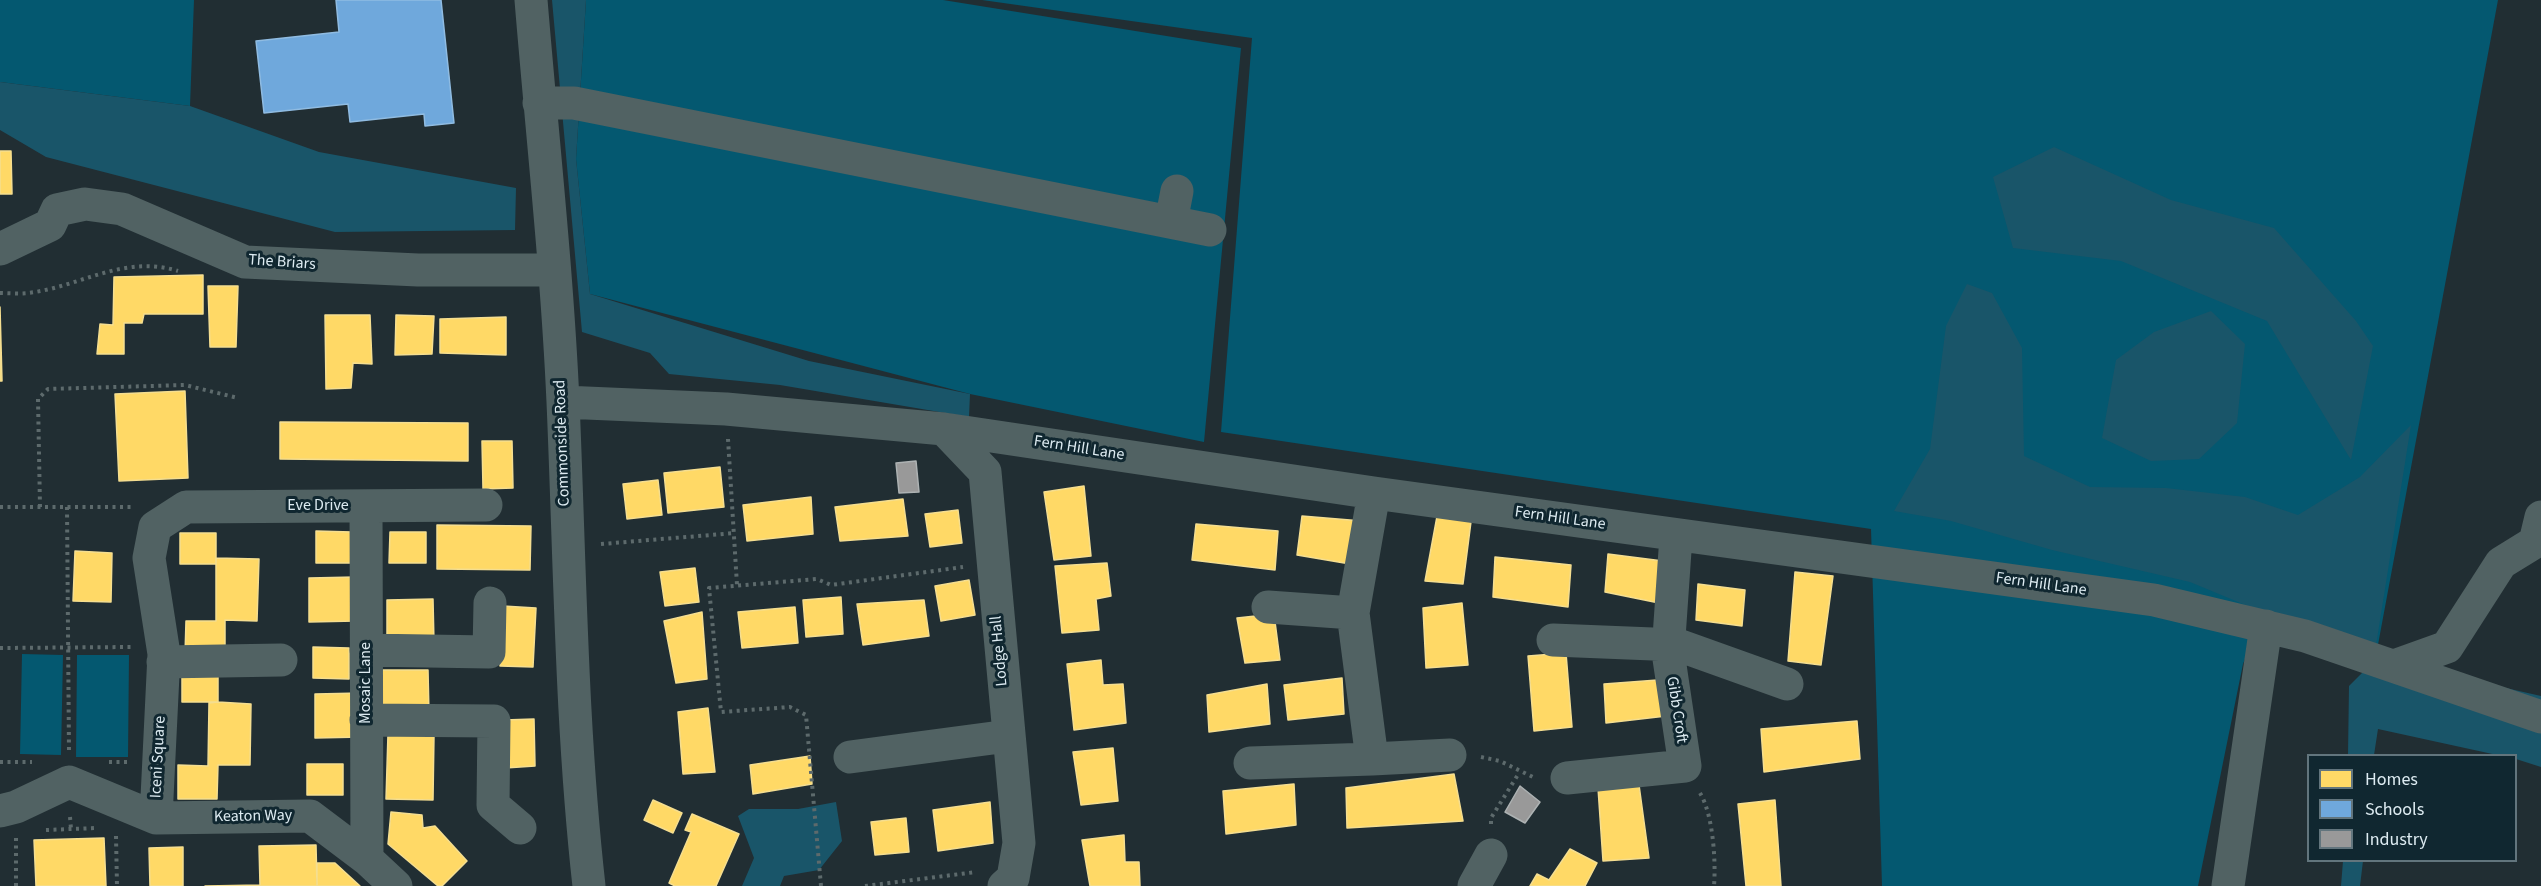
<!DOCTYPE html>
<html>
<head>
<meta charset="utf-8">
<style>
  body { margin:0 }
  #map { position:relative; width:2541px; height:886px; overflow:hidden; background:#212e33; font-family:"Source Sans 3",sans-serif }
  canvas { display:block }
  .legend { position:absolute; left:2307px; top:754px; width:210px; height:108px; box-sizing:border-box; background:#102730; border:2px solid #62757d; margin:0; padding:8px 10px; list-style:none; font-size:18px; color:#ddebf1 }
  .legend li { display:flex; align-items:center; gap:12px; height:30px }
  .legend b { width:30px; border:2px solid #62757d }
</style>
</head>
<body>
<div id="map">
<canvas width="2541" height="886"></canvas>
<ul class="legend">
<li><b style="height:16px;background:#ffd966"></b>Homes</li>
<li><b style="height:16px;background:#6fa8dc"></b>Schools</li>
<li><b style="height:16px;background:#999"></b>Industry</li>
</ul>
</div>
<script>
const ctx = document.querySelector('canvas').getContext('2d');
ctx.lineJoin = 'round';
function paint(path, color) { ctx.fillStyle = color; ctx.fill(path, 'evenodd'); }
function stroke(path, color, width, dash) { ctx.strokeStyle = color; ctx.lineWidth = width; ctx.lineCap = dash ? 'butt' : 'round'; ctx.setLineDash(dash || []); ctx.stroke(path); }
function write(font, color, halo, rows, align = 'center') {
  ctx.font = font + ' "Source Sans 3",sans-serif'; ctx.lineWidth = 6; ctx.setLineDash([]); ctx.textBaseline = 'middle'; ctx.strokeStyle = halo; ctx.fillStyle = color; for (const [text, x, y, turn = 0] of rows) {
    ctx.save(); ctx.translate(x, y); ctx.rotate((+turn || 0) * Math.PI / 180); ctx.textAlign = isNaN(turn) ? turn : align; if (halo) ctx.strokeText(text, 0, 0); ctx.fillText(text, 0, 0); ctx.restore();
  }
}
paint(new Path2D(`
  M0,0H194L190,106L0,82Z
  M586,0H943L1241,48L1204,442L970,394L590,294L576,159Z
  M982,0H2498L2377,650L2249,622L2251,644L2243,664L2198,886H1882L1871,529L1221,432L1252,38Z
  M22,654L63,655L61,755L20,754Z
  M77,655H129L128,757H76Z`), '#045870');
paint(new Path2D(`
  M552,0H586L576,159L590,294L809,361L970,394L969,417L780,385L669,374L650,353L582,332Z
  M0,82L190,106L319,152L516,188L515,230L335,232L46,157L0,130Z
  M2054,147L2171,200L2274,228L2356,321L2373,346L2351,460L2267,321L2121,261L2013,248L1993,177Z
  M1967,284L1992,293L2022,348L2024,456L2090,487L2166,488L2245,497L2298,515L2360,477L2411,425L2374,658L2541,696V767L2516,759V756L2497,755L2378,729L2374,755H2348L2349,686L2375,660L2373,658L2190,582L2052,550L1951,521L1894,511L1930,449L1946,326Z
  M2211,311L2245,344L2237,423L2199,459L2151,461L2102,438L2116,360L2154,332Z
  M836,802L842,841L819,870L784,876L780,886H742L754,858L738,816L749,809H798Z
  M2343,861H2363L2360,886H2341Z`), '#195569');
const homes = new Path2D(`
  M0,151H11L12,194H0Z
  M203,275V314H144L142,323H124V354H97L100,324L113,325L114,277Z
  M208,286H238L236,347H210Z
  M0,307L2,381H0Z
  M325,315H370L372,364L353,363L351,388L326,389Z
  M396,315L434,316L432,354L395,355Z
  M506,317V355L440,353V319Z
  M185,391L188,478L119,481L115,394Z
  M280,422L468,423V461L280,459Z
  M482,441H512L513,488L483,489Z
  M720,467L724,507L668,513L664,473Z
  M658,480L662,515L627,519L623,484Z
  M1084,486L1091,556L1054,560L1044,492Z
  M811,497L813,534L747,541L743,505Z
  M903,499L908,536L840,541L835,507Z
  M958,510L962,543L930,547L925,514Z
  M1438,511L1472,514L1463,584L1425,581Z
  M1302,516L1362,521L1356,565L1297,555Z
  M1196,524L1278,531L1275,570L1192,560Z
  M437,525L531,526L530,570L437,569Z
  M316,531L352,532L353,563H316Z
  M390,532H426V563H389Z
  M180,533H216V564H180Z
  M75,551L112,553L111,602L73,601Z
  M1608,554L1663,561L1659,603L1605,592Z
  M1495,557L1571,565L1568,607L1493,597Z
  M216,558L259,559L257,621L225,620V655L185,654L186,621H216Z
  M1107,563L1111,596L1096,599L1099,630L1062,633L1055,566Z
  M695,568L699,602L665,606L660,572Z
  M1795,572L1833,576L1821,665L1788,661Z
  M355,577L356,621L309,622V578Z
  M969,580L975,615L941,621L935,586Z
  M1698,584L1745,590L1742,626L1696,620Z
  M841,597L843,634L806,637L803,600Z
  M433,599L434,643L387,644V600Z
  M924,600L929,636L863,645L857,604Z
  M1462,603L1468,665L1426,668L1423,608Z
  M503,606L536,608L533,667L500,666Z
  M795,607L798,643L742,648L738,612Z
  M702,612L707,679L676,683L664,621Z
  M1274,614L1280,660L1245,663L1237,618Z
  M313,647L349,648V679L313,678Z
  M1566,653L1572,727L1534,731L1528,656Z
  M1101,660L1103,685L1123,684L1126,723L1074,730L1067,664Z
  M182,670L218,671V702H182Z
  M382,670H428L429,714H382Z
  M1342,678L1344,714L1288,720L1284,685Z
  M1671,679L1675,715L1606,723L1604,684Z
  M1267,684L1270,724L1209,732L1207,695Z
  M361,693L362,737L315,738V694Z
  M218,702L251,704L250,765H218L217,799H178V765L208,766L209,703Z
  M708,708L715,772L683,774L678,712Z
  M534,719L535,766L505,768L504,720Z
  M1857,721L1860,759L1764,772L1761,729Z
  M388,734L434,735L433,800L386,799Z
  M1113,748L1118,801L1081,805L1073,752Z
  M810,756L812,784L753,794L750,765Z
  M307,764H343V795H307Z
  M1454,774L1463,821L1347,828L1346,788Z
  M1294,784L1296,825L1226,834L1223,791Z
  M1639,785L1649,858L1603,861L1598,788Z
  M653,800L682,813L673,833L644,820Z
  M1775,800L1781,886H1746L1738,804Z
  M990,802L993,843L938,851L933,810Z
  M391,812L422,815L423,828L435,826L467,861L442,886H438L388,844Z
  M692,814L739,834L716,886H675L669,883L691,832L685,830Z
  M906,818L909,852L875,855L871,822Z
  M1124,835L1125,862H1139L1140,886H1090L1082,840Z
  M104,838L106,886H36L34,840Z
  M316,845L317,886H205L260,885L259,846Z
  M183,847V886H150L149,848Z
  M1570,849L1597,863L1585,886H1530L1537,874L1549,880Z
  M317,863H335L360,886H317Z`);
paint(homes, '#ffd966');
stroke(homes, '#f5de90', 1.5);
const schools = new Path2D(`
  M336,0H441L454,123L425,126L424,114L350,122L348,104L264,113L256,41L339,32Z`);
paint(schools, '#6fa8dc');
stroke(schools, '#90bce2', 1.5);
const industry = new Path2D(`
  M916,461L919,492L899,493L896,463Z
  M1520,786L1540,802L1525,823L1505,812Z`);
paint(industry, '#999');
stroke(industry, '#adb2b3', 1.5);
stroke(new Path2D(`
  M0,293C9,293 19,294 28,293C80,287 124,254 178,271
  M728,439L737,585
  M0,507H131
  M40,507L38,399L48,389L185,385L238,398
  M67,507L69,752
  M601,544L735,533
  M0,648L131,647
  M1481,757L1500,761L1535,778
  M0,762H32
  M109,762H128
  M1700,793C1713,814 1716,861 1714,886
  M70,817L71,829
  M1491,824V818L1519,773
  M46,830L96,828
  M116,836L117,886
  M16,886V838
  M821,886L806,715L790,707L721,712L709,588L817,579L831,585L963,567
  M865,886L976,872`), '#5d6a6c', 4, [3, 4.5]);
stroke(new Path2D(`
  M531,0C542,134 557,268 563,402C570,563 571,725 589,886
  M539,103H574L1210,230
  M1171,222L1177,191
  M0,249L50,225L57,210L85,204L122,209L245,262L418,270H554
  M563,402L726,409L944,429L1374,493L2154,600L2305,636L2541,717
  M944,429L985,472L1019,843L1013,878L1004,886
  M1374,493L1353,613L1372,759L1450,755
  M366,506L367,859
  M1268,607L1353,613
  M1553,640L1678,645L1787,684
  M366,650L489,652L490,603
  M163,662L281,660
  M2394,666L2447,647L2501,563L2535,542L2541,517
  M366,720L494,721L493,805L520,828
  M850,757L1008,736
  M1250,763L1372,759
  M1567,778L1685,766L1668,652L1676,536
  M0,811L16,807L69,782L156,818L164,654L149,558L155,527L186,507L486,505
  M156,818L310,816L367,859L396,886
  M1474,886L1491,855
  M2228,886L2266,626`), '#516263', 33);
write('16px', '#ddebf1', '#102730', [
  ["The Briars",282,263,4],
  ["Commonside Road",563,443,-92],
  ["Fern Hill Lane",1079,449,9],
  ["Eve Drive",318,506],
  ["Fern Hill Lane",1560,519,8],
  ["Fern Hill Lane",2041,585,8],
  ["Lodge Hall",1000,651,-95],
  ["Mosaic Lane",366,683,-90],
  ["Gibb Croft",1676,710,81],
  ["Iceni Square",159,757,-87],
  ["Keaton Way",253,817,-1]
]);
</script>
</body>
</html>
